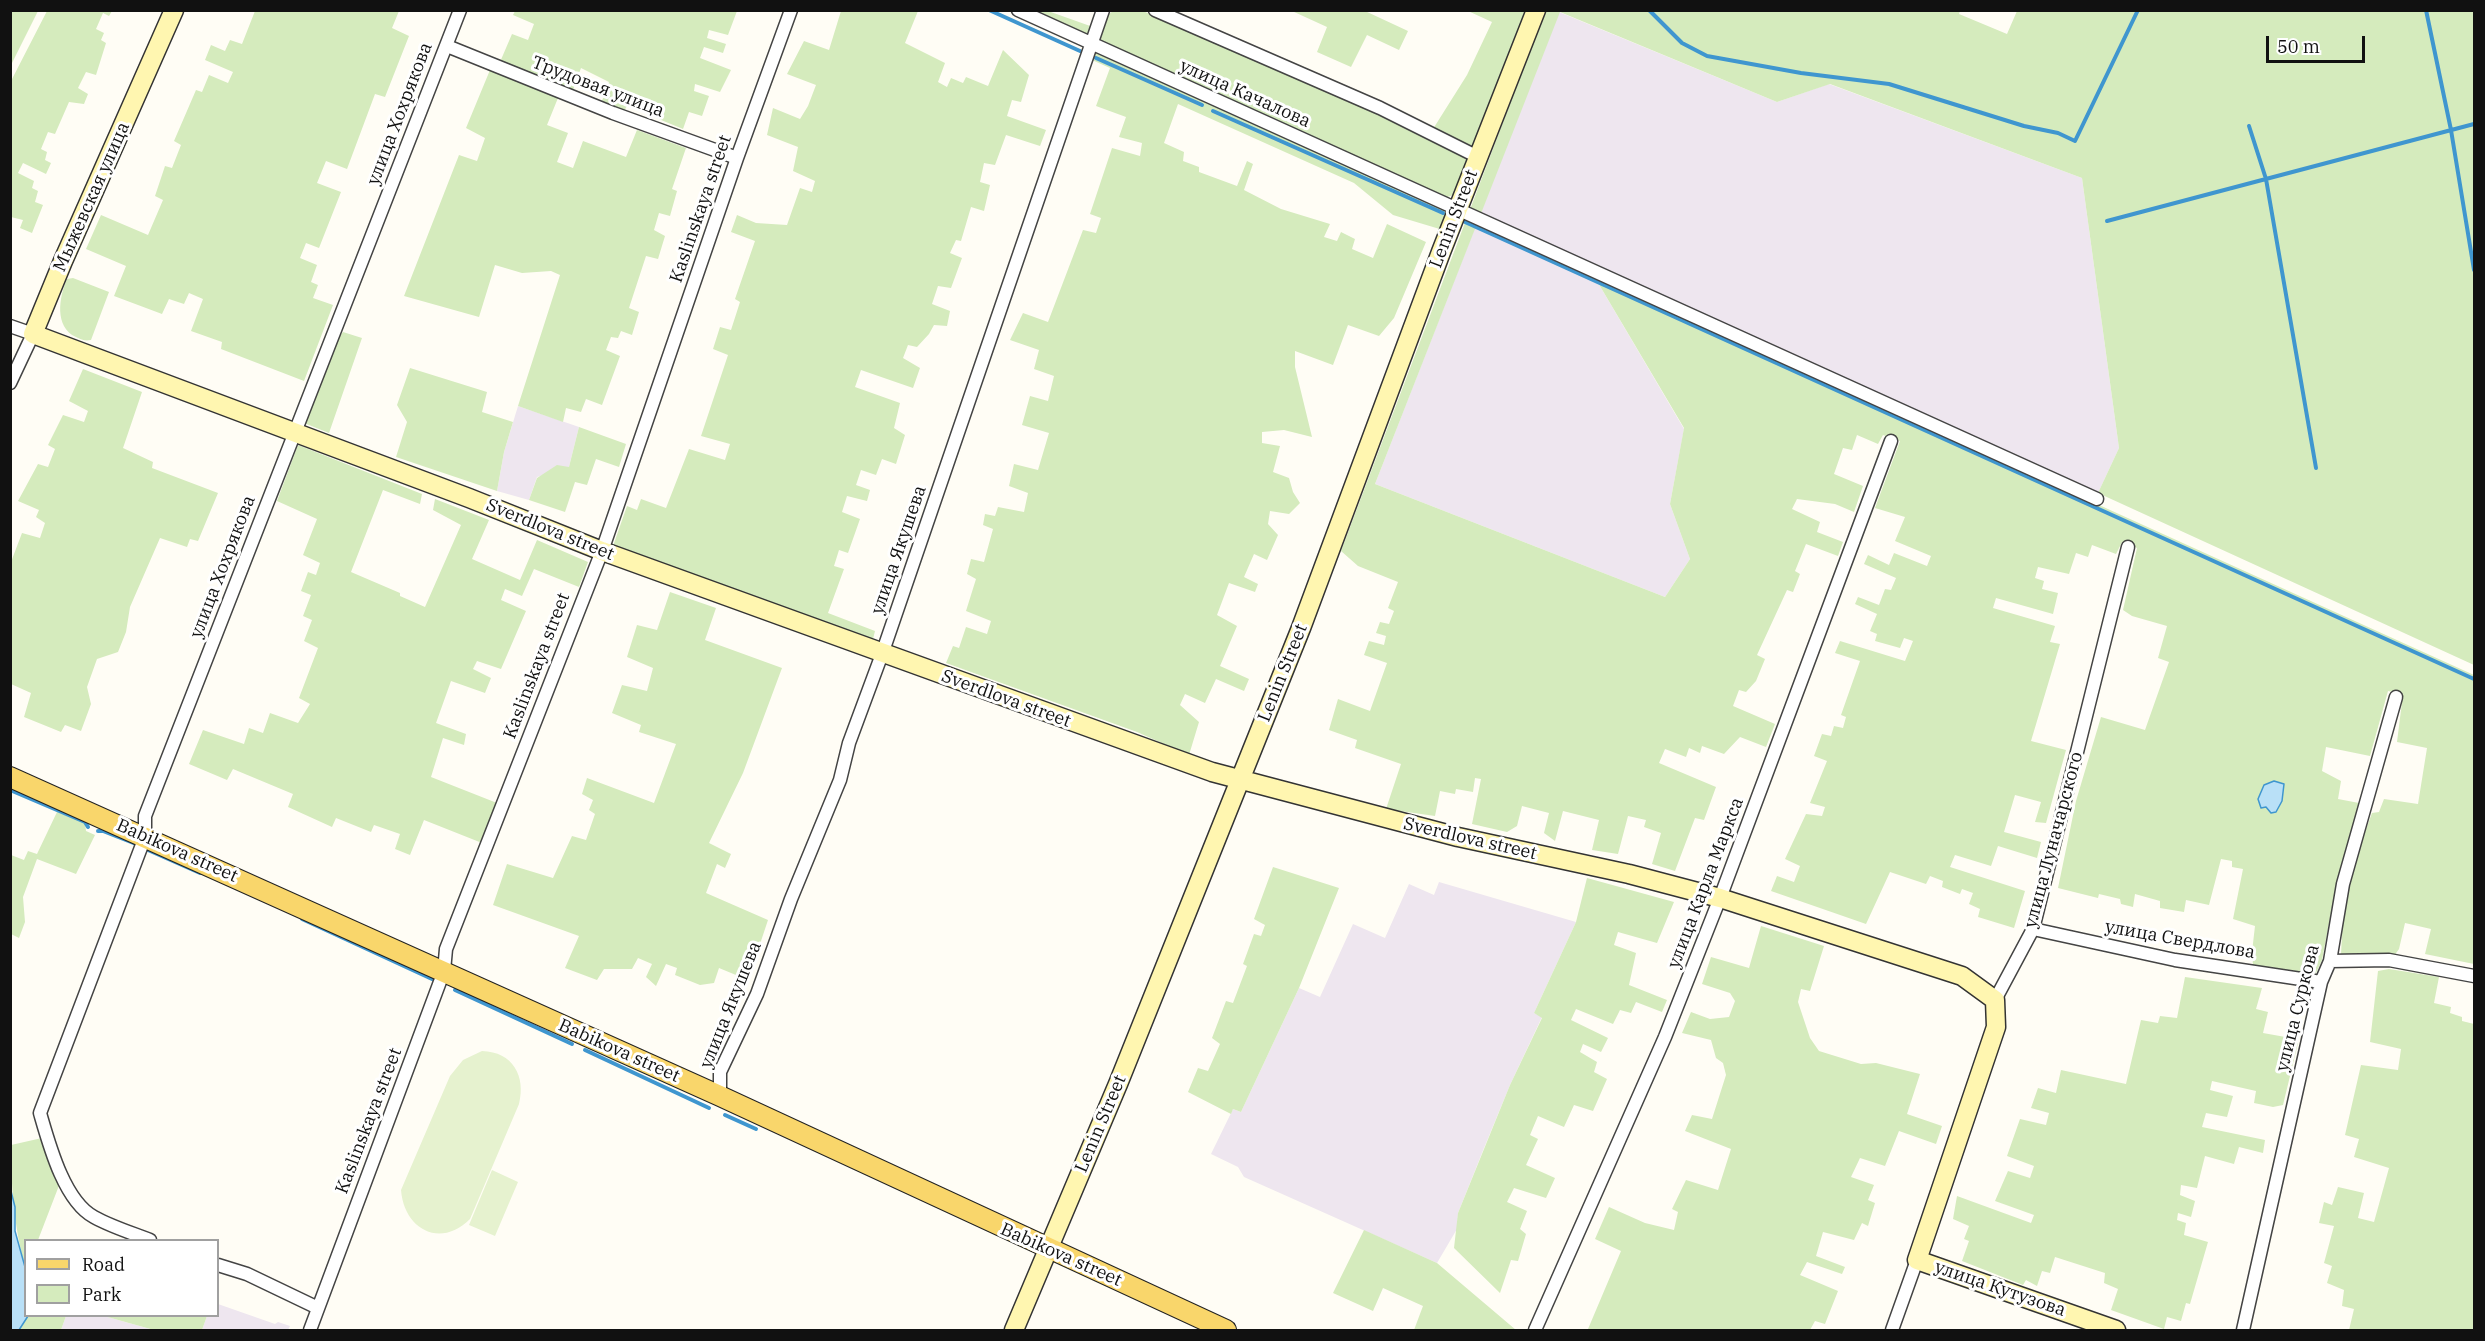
<!DOCTYPE html>
<html>
<head>
<meta charset="utf-8">
<style>
  body { margin:0 }
  #map { position:relative; width:2485px; height:1341px; overflow:hidden; background:#fffdf5; font-family:"IBM Plex Serif",serif }
  canvas { display:block }
  .frame { position:absolute; inset:0; border:12px solid #111; pointer-events:none }
  .legend { position:absolute; left:24px; top:1239px; width:195px; height:78px; box-sizing:border-box; background:#fff; border:2px solid #a0a0a0; margin:0; padding:8px 10px; list-style:none; font-size:18px; color:#111 }
  .legend li { display:flex; align-items:center; gap:12px; height:30px }
  .legend b { width:30px; border:2px solid #a0a0a0 }
  .scale { position:absolute; left:2266px; top:36px; width:99px; height:27px; box-sizing:border-box; border:3px solid #111; border-top:0; padding-left:8px; font-size:18px; line-height:21px; white-space:nowrap; color:#111; -webkit-text-stroke:4px #fff; paint-order:stroke }
</style>
</head>
<body>
<div id="map">
<canvas width="2485" height="1341"></canvas>
<div class="frame"></div>
<ul class="legend">
<li><b style="height:8px;background:#f9d66b"></b>Road</li>
<li><b style="height:16px;background:#d5ebbd"></b>Park</li>
</ul>
<div class="scale">50 m</div>
</div>
<script>
const ctx = document.querySelector('canvas').getContext('2d');
ctx.lineJoin = 'round';
function paint(path, color) { ctx.fillStyle = color; ctx.fill(path, 'evenodd'); }
function stroke(path, color, width, dash) { ctx.strokeStyle = color; ctx.lineWidth = width; ctx.lineCap = dash ? 'butt' : 'round'; ctx.setLineDash(dash || []); ctx.stroke(path); }
function write(font, color, halo, rows, align = 'center') {
  ctx.font = font + ' "IBM Plex Serif",serif'; ctx.lineWidth = 6; ctx.setLineDash([]); ctx.textBaseline = 'middle'; ctx.strokeStyle = halo; ctx.fillStyle = color; for (const [text, x, y, turn = 0] of rows) {
    ctx.save(); ctx.translate(x, y); ctx.rotate((+turn || 0) * Math.PI / 180); ctx.textAlign = isNaN(turn) ? turn : align; if (halo) ctx.strokeText(text, 0, 0); ctx.fillText(text, 0, 0); ctx.restore();
  }
}
paint(new Path2D(`
  M1559,12L1777,102L1829,84L2082,178L2119,448L2098,493L1594,276L1684,429L1670,504L1690,559L1665,597L1375,484Z
  M518,406L579,427L569,467L537,477L529,500L497,491L504,452Z
  M1439,882L1576,922L1534,1013L1542,1017L1510,1085L1484,1148L1458,1213L1457,1229L1437,1263L1244,1177L1238,1167L1211,1154L1233,1109L1241,1112L1299,988L1320,997L1353,924L1385,938L1409,884L1434,895Z
  M218,1304L275,1324L278,1322L290,1326L288,1330H202L207,1316H218Z
  M66,1316H104L154,1330H61Z`), '#eee6ef');
paint(new Path2D(`
  M11,10L38,11L11,65L10,11Z
  M47,11H112L109,16L103,13L96,29L104,33L101,40L106,43L96,75L86,72L78,88L88,94L84,104L69,102L55,134L48,132L41,149L47,152L45,160L51,163L46,174L23,163L18,173L34,181L32,188L38,191L35,202L43,205L32,233L20,228L23,220L11,217V81Z
  M255,11H399L392,28L409,36L385,97L375,94L347,169L326,161L317,183L341,192L319,248L306,243L300,258L317,265L311,282L318,285L313,298L333,305L304,381L221,349L222,342L191,331L203,299L189,293L184,304L169,299L162,314L114,296L126,266L86,249L101,215L148,235L163,200L155,196L165,166L172,168L181,145L174,141L196,90L202,92L209,75L228,83L233,72L205,60L211,45L225,51L230,40L242,44Z
  M515,11H737L728,35L709,30L707,38L726,44L723,53L704,47L700,58L731,70L720,92L695,84L694,91L709,96L702,116L689,112L683,129L627,106L624,111L602,101L609,82L581,68L573,90L500,62L512,34L528,40L534,24L513,15Z
  M841,11H918L905,43L945,63L938,82L947,87L951,78L963,83L966,77L988,86L1003,50L1029,75L1021,102L1012,100L1007,116L1046,130L1040,146L1006,135L995,165L984,163L980,182L990,185L984,211L971,207L961,241L956,240L950,253L962,258L951,288L938,286L932,304L950,311L947,326L934,325L929,334L917,347L908,345L903,358L920,368L913,388L861,370L855,387L900,403L894,428L905,435L896,464L882,459L876,475L861,470L856,485L870,490L867,501L847,496L842,512L860,519L848,553L839,550L834,566L844,569L828,613L875,631L873,639L613,546L627,506L637,510L641,499L666,508L689,449L725,460L730,444L701,436L728,355L713,349L720,327L731,330L740,302L735,299L755,241L731,232L737,215L756,223L787,225L800,188L812,192L815,181L793,171L798,147L767,135L773,108L800,119L808,106L816,85L787,74L804,41L829,50Z
  M1028,11H1048L1093,27L1087,38Z
  M1113,11H1143L1377,114L1467,159L1469,165L1457,194L1444,198L1103,45L1100,35L1109,14Z
  M1292,11H1365L1408,31L1399,50L1367,35L1351,67L1317,52L1327,27Z
  M1468,11H1530L1475,150L1433,129L1467,75L1492,22Z
  M1545,11H1960L1959,14L2007,34L2017,11H2474V665L2098,493L2119,448L2082,178L1830,84L1777,102L1560,12L1375,484L1665,597L1690,559L1670,504L1684,428L1594,276L2474,675V964L2425,954L2431,929L2405,923L2399,949L2394,956L2341,954L2343,916L2353,865L2372,813L2379,812L2384,799L2418,804L2427,748L2397,742L2403,694L2388,691L2370,756L2326,747L2322,771L2341,781L2338,799L2359,803L2333,902L2322,960L2316,973L2306,975L2253,966L2252,952L2255,926L2233,919L2243,869L2232,867V861L2221,859L2209,905L2186,900L2184,912L2160,908V901L2135,894L2133,907L2121,904L2120,899L2099,894L2098,898L2058,888L2076,801L2101,717L2145,730L2169,662L2158,658L2167,626L2132,616L2123,610L2137,548L2122,542L2116,554L2092,545L2088,557L2076,553L2069,574L2038,567L2035,578L2044,581L2042,589L2058,593L2053,614L1996,598L1993,608L2055,626L2050,642L2060,644L2031,741L2066,750L2046,823L2035,822L2041,802L2015,795L2004,832L2041,842L2037,858L1998,846L1991,866L1955,855L1950,867L2025,891L2014,928L1978,917L1980,909L1969,904L1973,893L1962,889L1960,894L1942,887L1943,881L1930,876L1926,884L1890,872L1866,924L1771,891L1777,876L1794,882L1800,866L1785,859L1806,814L1822,816L1825,807L1810,803L1827,761L1814,756L1822,734L1831,736L1834,726L1843,728L1846,717L1841,715L1860,661L1835,653L1840,641L1905,661L1913,641L1904,638L1900,648L1875,641L1877,634L1870,631L1877,614L1855,604L1858,597L1879,605L1885,589L1891,590L1896,578L1864,564L1868,555L1889,565L1894,553L1927,566L1931,556L1895,541L1905,517L1875,508L1900,441L1883,435L1878,444L1857,435L1852,450L1843,448L1834,474L1863,486L1854,512L1835,504L1797,499L1792,509L1820,522L1817,532L1843,542L1838,556L1806,544L1795,571L1800,574L1793,592L1787,590L1757,655L1765,659L1756,681L1746,692L1739,690L1733,706L1775,724L1766,747L1740,737L1724,754L1702,746L1700,753L1689,748L1686,757L1665,749L1659,763L1716,787L1704,820L1695,818L1675,871L1652,864L1661,833L1644,827L1646,820L1628,816L1618,854L1592,850L1599,820L1563,811L1555,841L1544,833L1549,813L1522,806L1517,826L1507,832L1472,824L1481,779L1475,778L1473,792L1456,789L1455,794L1440,791L1435,816L1386,809L1401,764L1355,748L1357,740L1329,730L1338,699L1370,711L1387,663L1364,655L1369,641L1384,645L1386,636L1376,633L1380,622L1389,624L1394,611L1388,608L1398,582L1358,566L1341,551Z
  M1096,52L1451,210L1443,230L1393,215L1354,183L1178,104L1164,143L1184,152L1183,161L1199,167V172L1237,186L1247,161L1253,164L1244,190L1281,209L1330,224L1324,237L1337,241L1341,232L1355,239L1352,249L1373,258L1387,224L1426,242L1394,318L1379,336L1348,325L1333,365L1295,351V367L1312,437L1284,430L1262,432V443L1280,446L1273,472L1289,478L1293,492L1300,503L1289,514L1270,511L1268,524L1278,535L1267,560L1254,554L1244,577L1258,584L1255,592L1229,583L1217,615L1237,626L1220,666L1249,679L1244,691L1216,679L1205,703L1185,694L1180,705L1199,722L1189,755L1137,732L946,663L953,646L959,648L966,627L987,634L991,621L966,611L976,579L967,574L971,559L984,562L993,529L983,525L985,514L995,516L998,507L1024,512L1028,493L1009,486L1014,464L1038,470L1049,433L1022,425L1030,396L1048,401L1054,376L1034,369L1039,350L1010,340L1023,313L1048,322L1083,230L1096,233L1101,218L1090,214L1112,148L1140,156L1142,143L1119,137L1126,117L1096,106L1110,68L1092,60Z
  M490,70L558,98L547,125L568,133L557,162L573,168L583,141L626,157L637,130L686,148L672,189L677,191L670,216L659,213L654,230L665,236L658,259L646,256L629,308L639,312L632,335L621,331L618,338L611,337L606,350L620,356L602,405L586,399L581,412L566,408L563,422L518,406L560,275L551,271L522,273L495,265L479,317L404,296L459,155L477,161L485,138L466,128Z
  M73,278L109,292L91,340C85,341 82,340 76,337C54,327 59,297 67,279Z
  M343,332L362,338L329,433L304,423L336,341Z
  M410,368L487,392L482,412L513,422L504,452L497,491L396,457L407,422L397,405Z
  M83,369L142,392L123,448L153,462L152,468L218,493L198,541L190,539L187,547L160,538L130,607L126,632L118,652L97,659L87,687L91,704L81,731L65,725L61,732L24,717L31,693L11,684V562L22,533L40,538L45,523L36,517L39,510L18,501L38,464L48,467L55,449L48,445L63,415L84,422L88,411L69,401Z
  M579,427L626,444L619,467L596,459L587,485L575,482L565,512L529,500L537,478L557,465L569,467Z
  M298,445L422,494L420,504L383,490L351,572L400,593V596L425,607L461,525L433,510L435,499L489,520L472,559L520,580L537,540L588,562L579,587L534,569L522,596L505,589L501,600L526,611L501,669L477,661L473,669L491,678L485,693L451,681L436,723L466,734L464,745L443,738L431,777L497,803L482,843L424,820L410,855L395,849L400,834L374,825L371,832L336,818L332,827L288,807L293,794L233,769L227,780L189,764L203,730L244,744L249,728L263,733L270,713L298,723L310,704L299,698L318,648L304,641L312,620L303,616L311,595L301,591L308,572L316,575L320,563L303,555L317,519L277,501Z
  M670,592L716,608L705,640L782,668L743,773L709,843L731,854L725,868L717,864L706,893L768,920L748,980L719,968L714,983L700,985L675,975L677,968L666,964L656,986L646,977L652,964L638,958L632,969H604L597,980L565,968L579,936L493,905L507,864L553,878L572,836L586,840L595,814L589,810L593,800L582,794L587,778L654,803L676,744L639,732L641,725L612,713L622,685L647,691L653,668L627,657L637,625L657,630Z
  M57,812L85,823L86,831L95,835L76,874L37,859L23,897L25,922L19,938L11,934V855L24,860L28,851L37,854Z
  M1273,867L1339,888L1299,988L1241,1112L1233,1109L1231,1114L1188,1092L1198,1068L1208,1071L1220,1044L1212,1038L1226,1001L1233,1003L1247,966L1243,964L1254,934L1261,936L1265,925L1254,919Z
  M1587,878L1674,902L1657,943L1618,932L1614,945L1636,953L1629,985L1667,1000L1662,1012L1636,1002L1631,1013L1620,1010L1613,1024L1576,1009L1571,1020L1608,1038L1601,1052L1583,1044L1580,1052L1597,1062L1594,1072L1607,1079L1593,1111L1574,1105L1564,1127L1538,1116L1530,1135L1538,1139L1526,1165L1555,1178L1546,1198L1514,1188L1507,1202L1527,1211L1520,1229L1526,1234L1518,1261L1511,1260L1500,1293L1454,1248L1458,1213L1510,1085L1542,1018L1534,1013L1576,922Z
  M1761,926L1824,946L1810,991L1801,989L1798,1002L1810,1038L1819,1051L1861,1064L1876,1063L1920,1074L1907,1114L1942,1126L1936,1144L1899,1131L1885,1166L1860,1158L1851,1177L1874,1185L1868,1200L1875,1203L1868,1226L1862,1223L1854,1240L1823,1232L1816,1256L1845,1267L1842,1274L1807,1262L1800,1275L1838,1291L1825,1324L1815,1321L1810,1330L1588,1329L1621,1251L1595,1239L1609,1207L1645,1223L1674,1230L1678,1212L1672,1209L1686,1180L1718,1190L1731,1149L1685,1131L1692,1115L1712,1119L1726,1075L1723,1063L1716,1058L1711,1040L1682,1033L1691,1012L1710,1019L1729,1017L1735,1001L1730,993L1702,984L1711,957L1749,968Z
  M2389,969L2439,977L2434,1003L2451,1007L2450,1013L2462,1017V1021L2474,1024V1330H2349L2354,1309L2342,1306L2344,1290L2327,1283L2332,1266L2324,1263L2334,1226L2319,1223L2324,1202L2332,1205L2338,1187L2364,1193L2358,1218L2374,1222L2389,1168L2354,1157L2359,1139L2345,1135L2361,1065L2398,1070L2401,1049L2370,1042L2378,971Z
  M2185,977L2262,988L2256,1009L2268,1012L2263,1033L2291,1038L2298,1043L2283,1105L2273,1107L2254,1103L2256,1091L2212,1081L2210,1090L2233,1096L2227,1117L2206,1113L2202,1127L2265,1140L2263,1153L2239,1147L2234,1164L2205,1156L2197,1188L2181,1185L2180,1195L2195,1201L2191,1217L2178,1213L2177,1220L2186,1223L2184,1235L2208,1242L2190,1304L2186,1303L2181,1321L2167,1317L2164,1329L2111,1310L2118,1289L2104,1283L2105,1273L2055,1257L2050,1273L2042,1271L2037,1286L2026,1280L2023,1285L1962,1261L1969,1241L1964,1239L1969,1226L1953,1219L1957,1196L2031,1223L2034,1215L1995,1201L2008,1171L2030,1178L2034,1166L2007,1156L2020,1119L2046,1125L2049,1113L2031,1108L2038,1088L2056,1093L2061,1070L2126,1084L2141,1020L2158,1023L2160,1016L2177,1018Z
  M42,1138L60,1183L38,1240H26L25,1267C14,1226 11,1188 11,1145Z
  M1364,1230L1437,1263L1516,1330H1414L1423,1306L1383,1288L1373,1311L1333,1293Z
  M28,1316H66L61,1330H19Z
  M104,1316H207L202,1330H154Z`), '#d5ebbd');
paint(new Path2D(`
  M482,1051C513,1052 526,1076 519,1104L470,1219C440,1249 404,1229 401,1190L450,1076L463,1060Z
  M492,1170L518,1182L495,1236L469,1225Z`), '#e6f2cf');
const water = new Path2D(`
  M2274,781L2284,784L2282,801L2276,812L2271,813L2266,807L2261,808L2258,799L2264,785Z
  M11,1191L15,1207V1231L25,1267L26,1316H28L19,1330H11Z`);
paint(water, '#b9e0f7');
stroke(water, '#3f96cf', 1.5);
stroke(new Path2D(`
  M989,10L1080,51
  M1649,10L1682,43L1707,56L1801,73L1889,84L2024,126L2058,133L2075,141L2138,10
  M2426,10L2451,130L2474,270
  M1096,58L1202,105
  M1213,111L1443,213
  M2249,126L2266,179L2316,468
  M2107,221L2474,124
  M1465,222L2474,679
  M10,790L85,822L88,827
  M98,831H103L136,844
  M148,850L200,873
  M302,919L432,979
  M455,990L572,1044
  M585,1050L709,1108
  M725,1115L756,1129`), '#3f96cf', 4);
const street = new Path2D(`
  M1018,10L2097,499
  M1155,10L1380,108L1478,157
  M447,46L613,113L737,158
  M10,326L33,334L10,383
  M2033,929L2175,960L2321,982
  M2330,961L2389,960L2474,976
  M1995,1000L2033,929L2128,547
  M720,1096V1072L757,994L791,899L840,780L849,743L882,654L1103,10
  M150,1240C132,1233 112,1227 94,1217C64,1201 49,1144 40,1113L145,837V816L460,10
  M218,1265L247,1274L318,1308
  M310,1330L444,971L446,949L602,551L737,158L791,10
  M1535,1330L1665,1037L1720,898L1891,441
  M1892,1330L1917,1260
  M2243,1330L2321,982L2330,961L2343,884L2396,697`);
const secondary = new Path2D(`
  M174,10L63,261L33,334L469,498L602,551L1212,772L1458,837L1629,874L1720,898L1962,976L1995,1000L1996,1027L1917,1260L2116,1330
  M1014,1330L1118,1084L1301,628L1441,252L1536,10`);
const primary = new Path2D(`
  M10,777L720,1096L1226,1330`);
stroke(street, '#444', 15);
stroke(secondary, '#333', 21);
stroke(primary, '#222', 22);
stroke(street, '#fff', 12);
stroke(secondary, '#fff6b0', 18);
stroke(primary, '#f9d66b', 20);
write('18px', '#111', '#fff', [
  ["Трудовая улица",598,87,21],
  ["улица Качалова",1245,94,24],
  ["улица Хохрякова",400,114,-69],
  ["Мыжевская улица",92,197,-66],
  ["Kaslinskaya street",701,209,-71],
  ["Lenin Street",1454,219,-69],
  ["Sverdlova street",550,530,22],
  ["улица Якушева",899,550,-71],
  ["улица Хохрякова",223,567,-69],
  ["Kaslinskaya street",537,666,-69],
  ["Lenin Street",1283,673,-68],
  ["Sverdlova street",1006,699,20],
  ["Sverdlova street",1470,839,13],
  ["улица Луначарского",2054,840,-75],
  ["Babikova street",177,851,24],
  ["улица Карла Маркса",1706,883,-69],
  ["улица Свердлова",2180,940,10],
  ["улица Якушева",731,1005,-68],
  ["улица Суркова",2298,1008,-76],
  ["Babikova street",619,1051,24],
  ["Kaslinskaya street",369,1121,-69],
  ["Lenin Street",1101,1124,-67],
  ["Babikova street",1061,1255,24],
  ["улица Кутузова",2000,1289,19]
]);
</script>
</body>
</html>
